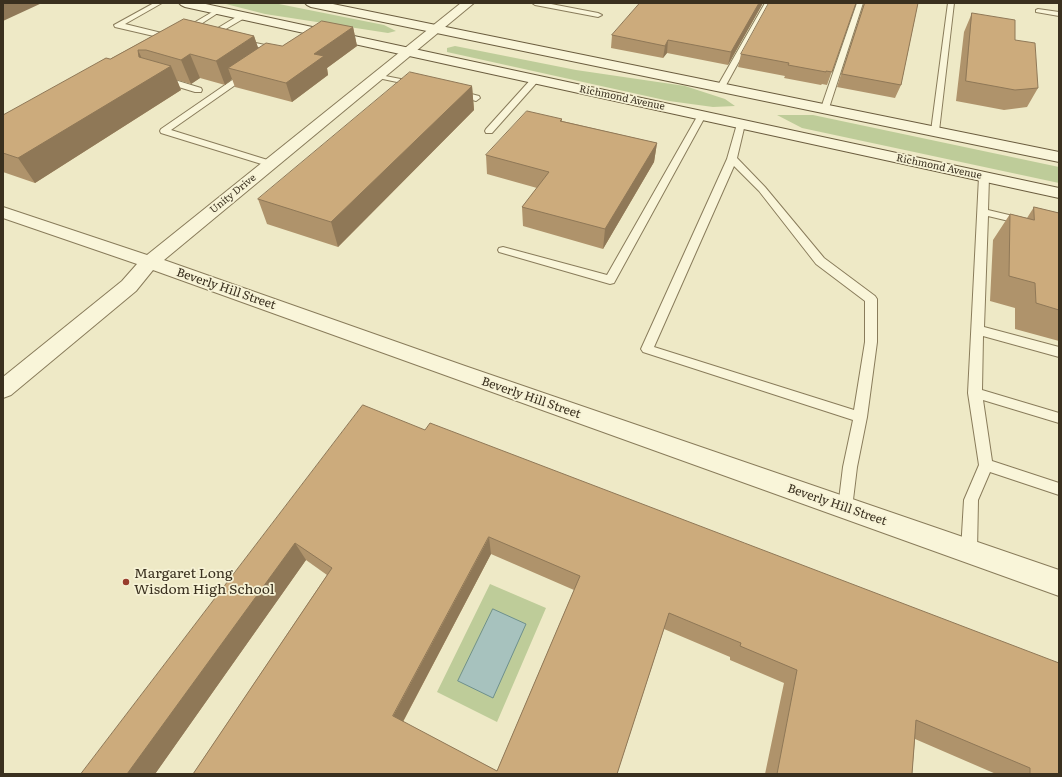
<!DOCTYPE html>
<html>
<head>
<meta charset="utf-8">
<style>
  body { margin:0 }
  #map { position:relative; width:1062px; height:777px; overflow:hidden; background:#eee9c6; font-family:Literata,serif }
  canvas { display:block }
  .frame { position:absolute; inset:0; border:4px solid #3a301f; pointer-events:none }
</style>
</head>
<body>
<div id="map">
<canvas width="1062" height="777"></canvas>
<div class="frame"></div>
</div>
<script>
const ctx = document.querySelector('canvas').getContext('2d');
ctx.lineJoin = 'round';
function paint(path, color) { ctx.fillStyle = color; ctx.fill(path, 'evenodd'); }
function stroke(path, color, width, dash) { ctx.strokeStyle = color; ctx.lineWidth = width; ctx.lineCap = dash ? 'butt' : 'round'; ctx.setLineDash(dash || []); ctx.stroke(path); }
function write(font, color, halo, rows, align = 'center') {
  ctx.font = font + ' Literata,serif'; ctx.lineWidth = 3.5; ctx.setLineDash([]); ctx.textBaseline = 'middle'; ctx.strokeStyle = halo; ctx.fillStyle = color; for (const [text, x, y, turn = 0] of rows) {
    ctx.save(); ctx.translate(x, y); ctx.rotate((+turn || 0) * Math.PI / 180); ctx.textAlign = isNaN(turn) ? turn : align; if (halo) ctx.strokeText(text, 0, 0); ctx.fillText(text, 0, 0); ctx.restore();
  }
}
paint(new Path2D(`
  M222,3H274L384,25L396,31L388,33L265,14Z
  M455,46L576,70L685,86L725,99L735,106L713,107L669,101L447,52V48Z
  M777,115H813L1059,167V183L802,128Z
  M490,584L546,608L497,722L437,692Z`), '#becc99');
const water = new Path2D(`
  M493,609L526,624L493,698L458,681Z`);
paint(water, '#a7c2be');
stroke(water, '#6e908d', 1);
const service = new Path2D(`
  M154,3H162L125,24L174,36V40H171L115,27L114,25Z
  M532,3H546L598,13L602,15L598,17L535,5Z
  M765,3H771L725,87L724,89H718L717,87Z
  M857,3H863L829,108L825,111L822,110L821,108Z
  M948,3H954L939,131L935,134L931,131Z
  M219,8L223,10L221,11L187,33H184L180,31Z
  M1038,9L1059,12V16L1036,12V10Z
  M241,14H247L248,16L219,33L221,35L220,37L212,36L208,34Z
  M237,39L279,48L283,50L279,52L240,43H237Z
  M244,72H250L251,74L171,130L274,162L276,164L274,166H268L161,133L160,131L161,129Z
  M375,74L416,82L420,84L416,86L378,78L374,76Z
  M159,77H165L201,88L202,90L201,92H195L159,81Z
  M533,77H539L540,79L492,133H486L485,131L486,129Z
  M456,90L479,96L480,98L476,101L453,95L452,93Z
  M702,112L706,115L614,283L610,284L499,252L498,250L499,248L503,247L607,275L698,115Z
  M741,121L745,124L737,158L765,187L824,258L875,296L877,299V342L867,417L857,467L852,508L850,513L845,515L840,513L838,508L843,467L853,420L643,352L641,349L727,159L737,124ZM734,166L759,191L816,264L865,301V342L854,410L654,347Z
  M984,174L989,177L988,210L1059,227V233L988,216L984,327L1059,347V357L983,336L982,390L1059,413V423L983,400L992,461L1059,483V495L990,472L978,500L977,551L975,556L969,558L963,556L961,551L964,500L979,465L968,393L979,177Z`);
const tertiary = new Path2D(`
  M461,3H474L164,260L465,366L1059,570V596L153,270L136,291L11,395L3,398V377L122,281L137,264L3,218V207L147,255Z`);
const secondary = new Path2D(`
  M179,3H201L1059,188V198L185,7L181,5Z
  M305,3H328L1059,152V162L311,7L307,5Z`);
stroke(service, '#897c5b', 2);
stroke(tertiary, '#897c5b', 2);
stroke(secondary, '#6b5d3f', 2);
paint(service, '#f9f5d9');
paint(tertiary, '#f9f5d9');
paint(secondary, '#f9f5d9');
paint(new Path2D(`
  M640,3H763L728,65L667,53L663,58L611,48L612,35Z
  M856,3L827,85L822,84L821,85L784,78L785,76L738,67L741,54Z
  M864,3H918L901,85L895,98L837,87Z
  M972,13L1015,40L1038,88L1027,107L1004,110L956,101L964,32Z
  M184,19L254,36L258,48L282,46L353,27L357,46L327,68L328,75L292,102L235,87L232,79L225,85L200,78L191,84L177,80L181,90L35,183L3,172V115L110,59Z
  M472,86L474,110L338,247L267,224L258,199Z
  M562,119V121L657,143L654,162L603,249L523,226L522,207L537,188L487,174L486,155Z
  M1034,207L1059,213V341L1015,329V308L990,301L993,240L1010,214L1027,218Z
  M363,405L1059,774H996L915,739L912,774H765L784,683L730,660V657L664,629L617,774H193L327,575L306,560L155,774H81ZM491,554L574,590L497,771L403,722Z`), '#af936b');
paint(new Path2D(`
  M3,3H42L3,21Z
  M759,3H763L728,65L731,52Z
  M353,27L357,46L327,68L328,75L292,102L286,83L314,54Z
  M254,36L262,59L228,68L232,79L225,85L216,61Z
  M668,40L667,53L663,58L665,46Z
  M138,50L149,74L171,66L181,90L35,183L18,158L139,57Z
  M190,54L200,78L191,84L181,60Z
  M472,86L474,110L338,247L331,222Z
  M657,143L654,162L603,249L605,229Z
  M489,537L491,554L400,727L393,716Z
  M295,543L306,560L155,774H127Z`), '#8f7857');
const building = new Path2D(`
  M640,3H759L731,52L668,40L665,46L612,35Z
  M769,3H856L832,72L826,71V72L788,65L789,63L741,54Z
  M865,3H918L901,85L842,74Z
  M972,13L1015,20V40L1035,43L1038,88L1015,90L966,81Z
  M184,19L254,36L216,61L190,54L181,60L146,50H138L139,57L171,66L18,158L3,153V115L106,58L110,59Z
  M322,21L353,27L314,54L324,56L286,83L228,68L266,43L282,46Z
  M410,72L472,86L331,222L258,199Z
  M527,111L562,119L560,121L657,143L605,229L522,207L549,172L486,155Z
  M1034,207L1059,213V310L1036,303L1035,283L1009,276L1010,214L1034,220Z
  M363,405L425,430L430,423L1059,663V774H1030V768L916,720L912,774H777L797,670L740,646L741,643L669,613L617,774H193L332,568L295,543L127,774H81ZM489,537L580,576L497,771L393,716Z`);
paint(building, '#ccab7c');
stroke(building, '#8f7857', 1);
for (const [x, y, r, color] of [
  [126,582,4,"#983d2c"]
]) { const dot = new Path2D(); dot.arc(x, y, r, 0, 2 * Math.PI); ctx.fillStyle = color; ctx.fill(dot); stroke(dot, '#f6f2d5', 1.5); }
write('10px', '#3a301f', '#f6f2d5', [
  ["Richmond Avenue",622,98,12],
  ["Richmond Avenue",939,167,12],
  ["Unity Drive",233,194,-39]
]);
write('12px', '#3a301f', '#f6f2d5', [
  ["Beverly Hill Street",226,289,19],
  ["Beverly Hill Street",531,398,19],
  ["Beverly Hill Street",837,505,19]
]);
write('14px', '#3a301f', '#f6f2d5', [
  ["Margaret Long",134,574],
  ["Wisdom High School",134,590]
], 'left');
</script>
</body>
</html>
